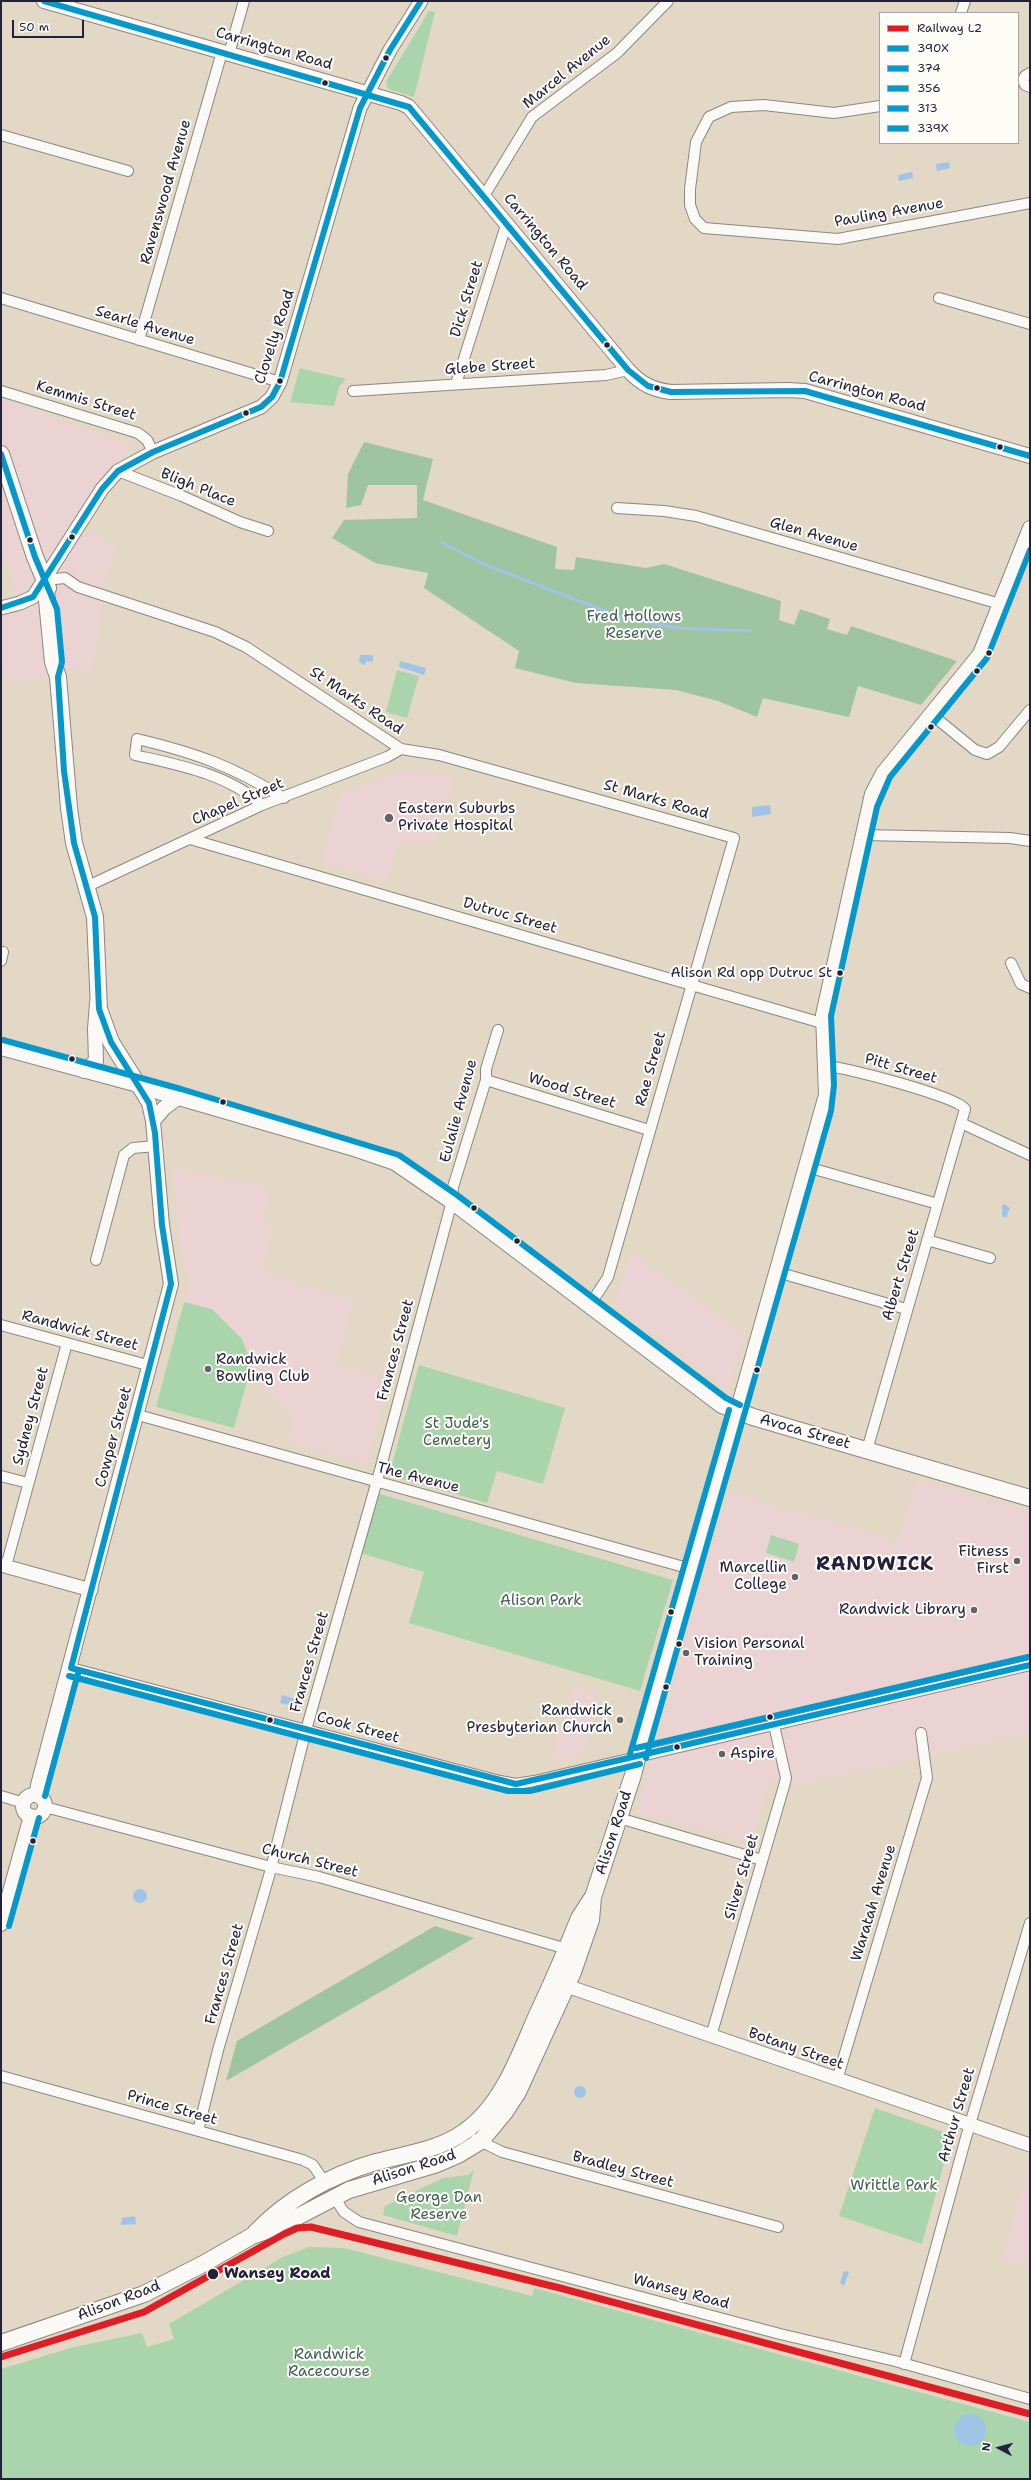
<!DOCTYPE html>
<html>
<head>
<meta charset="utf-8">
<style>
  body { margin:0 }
  #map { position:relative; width:1031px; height:2480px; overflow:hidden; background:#e3d8c6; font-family:"Shantell Sans",sans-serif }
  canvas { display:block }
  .frame { position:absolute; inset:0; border:2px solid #22223b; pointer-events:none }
  .legend { position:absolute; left:879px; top:12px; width:140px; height:132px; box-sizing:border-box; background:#fdfcf7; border:1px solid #a5a5ac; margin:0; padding:5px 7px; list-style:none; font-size:12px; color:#22223b }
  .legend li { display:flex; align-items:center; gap:8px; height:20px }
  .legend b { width:20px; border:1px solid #a5a5ac }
  .north { position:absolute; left:979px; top:2428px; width:40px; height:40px; -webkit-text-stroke:3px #fdfcf7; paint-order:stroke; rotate:276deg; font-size:11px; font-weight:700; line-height:16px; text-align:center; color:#22223b }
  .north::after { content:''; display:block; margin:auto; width:14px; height:18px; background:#22223b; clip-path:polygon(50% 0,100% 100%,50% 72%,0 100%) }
  .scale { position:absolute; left:12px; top:20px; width:72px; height:18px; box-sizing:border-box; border:2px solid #22223b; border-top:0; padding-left:5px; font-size:12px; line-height:14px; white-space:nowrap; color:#22223b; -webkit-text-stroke:3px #fdfcf7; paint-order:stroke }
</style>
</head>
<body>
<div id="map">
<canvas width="1031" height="2480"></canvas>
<div class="frame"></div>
<ul class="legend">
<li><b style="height:5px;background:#dd1e25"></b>Railway L2</li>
<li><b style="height:5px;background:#0798cb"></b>390X</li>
<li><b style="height:5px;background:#0798cb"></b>374</li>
<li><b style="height:5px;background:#0798cb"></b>356</li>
<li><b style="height:5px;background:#0798cb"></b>313</li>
<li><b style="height:5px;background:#0798cb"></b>339X</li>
</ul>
<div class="north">N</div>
<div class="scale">50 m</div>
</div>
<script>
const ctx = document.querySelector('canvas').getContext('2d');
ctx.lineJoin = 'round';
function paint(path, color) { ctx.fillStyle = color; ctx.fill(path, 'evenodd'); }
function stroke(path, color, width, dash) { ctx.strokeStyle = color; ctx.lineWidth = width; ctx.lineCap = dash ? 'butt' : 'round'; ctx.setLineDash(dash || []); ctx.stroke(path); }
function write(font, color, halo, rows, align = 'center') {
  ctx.font = font + ' "Shantell Sans",sans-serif'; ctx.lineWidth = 4; ctx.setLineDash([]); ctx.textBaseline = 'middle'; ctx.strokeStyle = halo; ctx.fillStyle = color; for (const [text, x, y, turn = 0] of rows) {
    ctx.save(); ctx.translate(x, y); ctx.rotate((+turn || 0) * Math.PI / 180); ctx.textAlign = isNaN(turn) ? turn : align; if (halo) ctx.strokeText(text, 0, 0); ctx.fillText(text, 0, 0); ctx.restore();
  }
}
paint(new Path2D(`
  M1,399L132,445L67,526L116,544L105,583L92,674L73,668L44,678L5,682L1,642V612L17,596L1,547Z
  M401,772H434L454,778L436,841L398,843L386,882L322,863L341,794Z
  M173,1167L233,1182L239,1180L270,1188L263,1216L272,1229L261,1271L353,1300L336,1365L390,1379L366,1464L288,1442L294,1417L249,1374L252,1364L212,1309L184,1302L189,1283L179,1243Z
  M631,1252L744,1335L728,1391L615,1305Z
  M917,1480L1030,1511V1733L794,1786L770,1779L751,1843L637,1812L729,1492L897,1541L883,1591Z
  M573,1687L599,1694L584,1755L551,1763Z
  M1030,2161V2267L1002,2260Z`), '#ecd3d3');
paint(new Path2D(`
  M429,11L435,12L414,97L388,89L386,82Z
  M300,368L346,379L339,387L334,406L290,402Z
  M397,670L419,676L407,718L386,712Z
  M184,1302L212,1309L242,1339L252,1364L234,1428L156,1407Z
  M419,1365L565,1408L543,1484L497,1471L487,1503L391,1476V1468Z
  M377,1493L673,1580L640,1691L409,1623L424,1572L360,1553Z
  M771,1535L799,1544L794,1562L766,1553Z
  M875,2108L952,2135L922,2244L839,2216Z
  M474,2170L457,2236L383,2215L385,2206L443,2178L468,2175Z
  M309,2247L344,2248L532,2296L534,2288L1030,2422V2479H1V2369L74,2347L142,2333L147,2347L174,2339L169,2324L283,2257Z`), '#aad5ac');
paint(new Path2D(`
  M364,442L433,459L423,500L557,547L555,569L574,570L576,557L646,568L664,564L781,601L779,620L794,625L800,609L830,619L827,629L847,635L851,626L957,661L921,705L858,686L849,717L763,698L757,717L718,701L676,690L576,683L515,668L519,651L424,588L428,573L375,563L332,538L344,520L417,518V485H368L361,505L346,508L348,474Z
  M435,1926L474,1938L226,2081L237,2041Z`), '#9ec5a0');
paint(new Path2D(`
  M949,162L950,168L937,171L936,164Z
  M912,172L913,178L899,181L898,175Z
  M360,655H373V662L367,661L364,665L359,662Z
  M400,661L426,668L424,675L399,667Z
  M770,805L771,814L752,817V807Z
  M1004,1204L1010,1208L1006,1218L1002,1216V1206Z
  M282,1695L296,1699L294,1706L280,1703Z
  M133 1896a7 7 0 1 1 14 0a7 7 0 1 1-14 0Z
  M574 2092a6 6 0 1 1 12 0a6 6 0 1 1-12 0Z
  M135,2216L136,2224L121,2225L122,2218Z
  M844,2271L849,2272L844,2286L840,2283Z
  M954 2430a16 16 0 1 1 32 0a16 16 0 1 1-32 0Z`), '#9fc4e6');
stroke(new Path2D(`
  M441,542L486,565L623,618L677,628L751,631`), '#9fc4e6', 3);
const minor = new Path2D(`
  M961,13L965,1
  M229,54L244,1
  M1030,73L1025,76L1023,80L1025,85L1030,87
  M880,106L834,113L764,105L731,107L709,117L696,142L690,189V205L695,219L704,228L838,239L1030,203
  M1,135L128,171
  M484,196L532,117L617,53L668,1
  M1,298L280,382
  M939,298L1030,324
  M139,340L222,52
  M456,384L507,222
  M1,391L138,433L147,440L153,452
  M353,391L606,375L628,370
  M118,471L182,496L240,522L268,531
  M617,508L664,511L696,516L1000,604
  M45,580L65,578L78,587L215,632L246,647L401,749L439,755L734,838L608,1277L590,1305
  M931,714L975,750L987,754L999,747L1030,710
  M262,805C228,774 178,765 135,755L137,739C196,753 232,766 284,798
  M862,835L1010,838L1030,841
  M190,839L822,1023
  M88,886L262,805L387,757L401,749
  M1,961L3,952
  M1011,963L1021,984L1030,988
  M825,1066C842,1066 962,1098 965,1109L867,1450
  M486,1080L649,1130
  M961,1123L1030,1155
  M807,1167L938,1204
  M927,1240L990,1258
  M96,1260L124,1155L133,1148L156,1146
  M777,1272L906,1309
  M1,1325L151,1366
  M138,1415L691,1569
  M1,1476L28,1483
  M6,1566L67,1343
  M71,1668L500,1781L516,1784L534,1781L1030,1665
  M1,1796L24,1803
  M45,1807L271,1867L319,1877L567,1949
  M619,1818L762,1860
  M711,2036L784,1786L786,1778L774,1725
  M1,2076L303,2160L313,2165L325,2183
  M837,2080L927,1778L921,1733
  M198,2131L218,2050L269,1876L306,1730L380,1470L452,1201L453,1187L486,1080V1069L498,1030
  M476,2139L502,2152L778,2227
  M334,2197L344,2212L359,2222L780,2334L895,2361L1030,2399
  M904,2364L965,2141L1030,1923`);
const tertiary = new Path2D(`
  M1,608L20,603L33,597L102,489L118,471L153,452L261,407L272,397L280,382L360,108L390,50L421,1
  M1,1565L91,1590
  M558,1983L1030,2145`);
const secondary = new Path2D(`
  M44,1L401,103L409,107L628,370C641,384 653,390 671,392L788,390L805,391L1030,456
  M1,1048L138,1085L149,1103L153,1121L162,1225L171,1284L38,1785L37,1795
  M84,1071L96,1061L95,1029L97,1003
  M153,1121L164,1108L179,1097
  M737,1412L826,1095L823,1015L872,794L883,773L980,654L1030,528
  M23 1806a11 11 0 1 1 22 0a11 11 0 1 1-22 0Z
  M1,1924L31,1816`);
const primary = new Path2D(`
  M1,454L35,557L48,588
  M45,580L53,662L58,677L69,808L74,843L95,917L99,1009L111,1042L138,1085L351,1147L395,1162L452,1201L722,1405L753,1417L1030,1498
  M255,2233C287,2199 331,2175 376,2162C406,2154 439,2150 464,2132C502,2106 519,2056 537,2015C552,1983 566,1951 579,1918L592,1898
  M1,2343L144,2294L203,2264L252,2236L278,2227L349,2190L437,2164L458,2155L481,2141L505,2112L518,2092L573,1972L591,1920L593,1897L633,1775L643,1734L737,1412`);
stroke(minor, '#8c8681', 12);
stroke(tertiary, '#8c8681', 15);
stroke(secondary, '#8c8681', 16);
stroke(primary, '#8c8681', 18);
stroke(minor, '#fbf9f6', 10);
stroke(tertiary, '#fbf9f6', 13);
stroke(secondary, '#fbf9f6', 14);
stroke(primary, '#fbf9f6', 16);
stroke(new Path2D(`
  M1,454L35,557L57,609L62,662L58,677L64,771L74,843L95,917L99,1009L111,1042L149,1103L155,1133L162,1225L171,1284L71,1668
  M71,1668L516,1784L1030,1665`), '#0798cb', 6);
stroke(new Path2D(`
  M69,1676L508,1791H530L640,1764
  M646,1758L831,1111L834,1085L831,1016L877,807L890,777L987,658L1030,550
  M45,1796L79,1670
  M9,1926L39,1818`), '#0798cb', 6);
stroke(new Path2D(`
  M3,1040L181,1089L399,1155L457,1195L726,1398L740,1405
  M636,1748L1028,1657
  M630,1754L729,1410`), '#0798cb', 6);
stroke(new Path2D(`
  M44,1L409,107L628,370L648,386L671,392L805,391L1030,456`), '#0798cb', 6);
stroke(new Path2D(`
  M1,608L33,597L102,489L118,471L153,452L261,407L272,397L280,382L360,108L390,50L421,1`), '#0798cb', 6);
stroke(new Path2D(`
  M1,2357L144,2312L284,2234L297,2228L311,2227L560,2288L1030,2414`), '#dd1e25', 7);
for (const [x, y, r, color] of [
  [386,58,3.5,"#22223b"],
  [325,83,3.5,"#22223b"],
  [607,345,3.5,"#22223b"],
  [280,381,3.5,"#22223b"],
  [657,388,3.5,"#22223b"],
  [246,413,3.5,"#22223b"],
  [1000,447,3.5,"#22223b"],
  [72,537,3.5,"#22223b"],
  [30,540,3.5,"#22223b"],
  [989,653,3.5,"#22223b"],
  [977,671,3.5,"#22223b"],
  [931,727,3.5,"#22223b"],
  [389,818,5,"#66626c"],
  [840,973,3.5,"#22223b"],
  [72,1059,3.5,"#22223b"],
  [223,1102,3.5,"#22223b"],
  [474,1208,3.5,"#22223b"],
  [517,1241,3.5,"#22223b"],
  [208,1369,4,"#66626c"],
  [757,1370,3.5,"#22223b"],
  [1017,1561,4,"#66626c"],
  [795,1577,4,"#66626c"],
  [974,1610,4,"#66626c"],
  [671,1612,3.5,"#22223b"],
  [679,1644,3.5,"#22223b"],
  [686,1653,4,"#66626c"],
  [666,1687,3.5,"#22223b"],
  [770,1717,3.5,"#22223b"],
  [270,1720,3.5,"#22223b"],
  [620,1720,4,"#66626c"],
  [677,1747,3.5,"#22223b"],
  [722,1754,4,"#66626c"],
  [33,1841,3.5,"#22223b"],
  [213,2274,6,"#22223b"]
]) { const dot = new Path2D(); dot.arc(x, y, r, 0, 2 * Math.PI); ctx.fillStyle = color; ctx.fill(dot); stroke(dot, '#fdfcf7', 1.5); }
write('14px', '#22223b', '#fdfcf7', [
  ["Alison Rd opp Dutruc St",832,973]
], 'right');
write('15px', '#22223b', '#fdfcf7', [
  ["Carrington Road",274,49,16],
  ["Marcel Avenue",567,72,-39],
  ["Ravenswood Avenue",166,192,-74],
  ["Pauling Avenue",889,213,-10],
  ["Carrington Road",545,242,50],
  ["Dick Street",467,299,-73],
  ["Searle Avenue",145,326,17],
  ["Clovelly Road",275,337,-72],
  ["Glebe Street",490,367,-4],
  ["Carrington Road",867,392,15],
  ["Kemmis Street",86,401,17],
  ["Bligh Place",198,488,22],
  ["Glen Avenue",814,535,16],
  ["St Marks Road",356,701,34],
  ["St Marks Road",656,800,16],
  ["Chapel Street",238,802,-23],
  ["Dutruc Street",510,916,16],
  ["Rae Street",651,1069,-74],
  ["Pitt Street",901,1069,16],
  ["Wood Street",572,1091,17],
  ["Eulalie Avenue",459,1111,-75],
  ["Albert Street",901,1275,-73],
  ["Randwick Street",80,1331,15],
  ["Frances Street",396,1350,-75],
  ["Sydney Street",31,1416,-75],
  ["Avoca Street",805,1432,16],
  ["Cowper Street",114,1437,-75],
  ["The Avenue",418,1478,14],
  ["Frances Street",310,1662,-74],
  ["Cook Street",358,1728,15],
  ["Alison Road",614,1833,-72],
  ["Church Street",310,1861,14],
  ["Silver Street",742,1877,-74],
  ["Waratah Avenue",874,1903,-73],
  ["Frances Street",225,1974,-74],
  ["Botany Street",796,2049,19],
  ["Prince Street",172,2108,16],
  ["Arthur Street",957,2115,-74],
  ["Alison Road",414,2168,-18],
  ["Bradley Street",623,2170,15],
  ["Wansey Road",681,2292,15],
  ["Alison Road",119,2301,-21]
]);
write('15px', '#42605b', '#fdfcf7', [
  ["Fred Hollows",634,617],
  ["Reserve",634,634],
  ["St Jude's",457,1424],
  ["Cemetery",457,1441],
  ["Alison Park",541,1601],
  ["Writtle Park",894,2186],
  ["George Dan",439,2198],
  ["Reserve",439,2215],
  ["Randwick",329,2355],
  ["Racecourse",329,2372]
]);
write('15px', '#22223b', '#fdfcf7', [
  ["Eastern Suburbs",398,809],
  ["Private Hospital",398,826],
  ["Randwick",216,1360],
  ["Bowling Club",216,1377],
  ["Fitness",1009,1552,"right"],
  ["First",1009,1569,"right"],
  ["Marcellin",787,1568,"right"],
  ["College",787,1585,"right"],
  ["Randwick Library",966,1610,"right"],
  ["Vision Personal",694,1644],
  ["Training",694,1661],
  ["Randwick",612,1711,"right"],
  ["Presbyterian Church",612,1728,"right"],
  ["Aspire",730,1754]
], 'left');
write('bold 15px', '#22223b', '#fdfcf7', [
  ["Wansey Road",224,2274]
], 'left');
ctx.letterSpacing = '1px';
write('bold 19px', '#22223b', '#fdfcf7', [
  ["RANDWICK",875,1565]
]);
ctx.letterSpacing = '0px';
</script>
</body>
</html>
